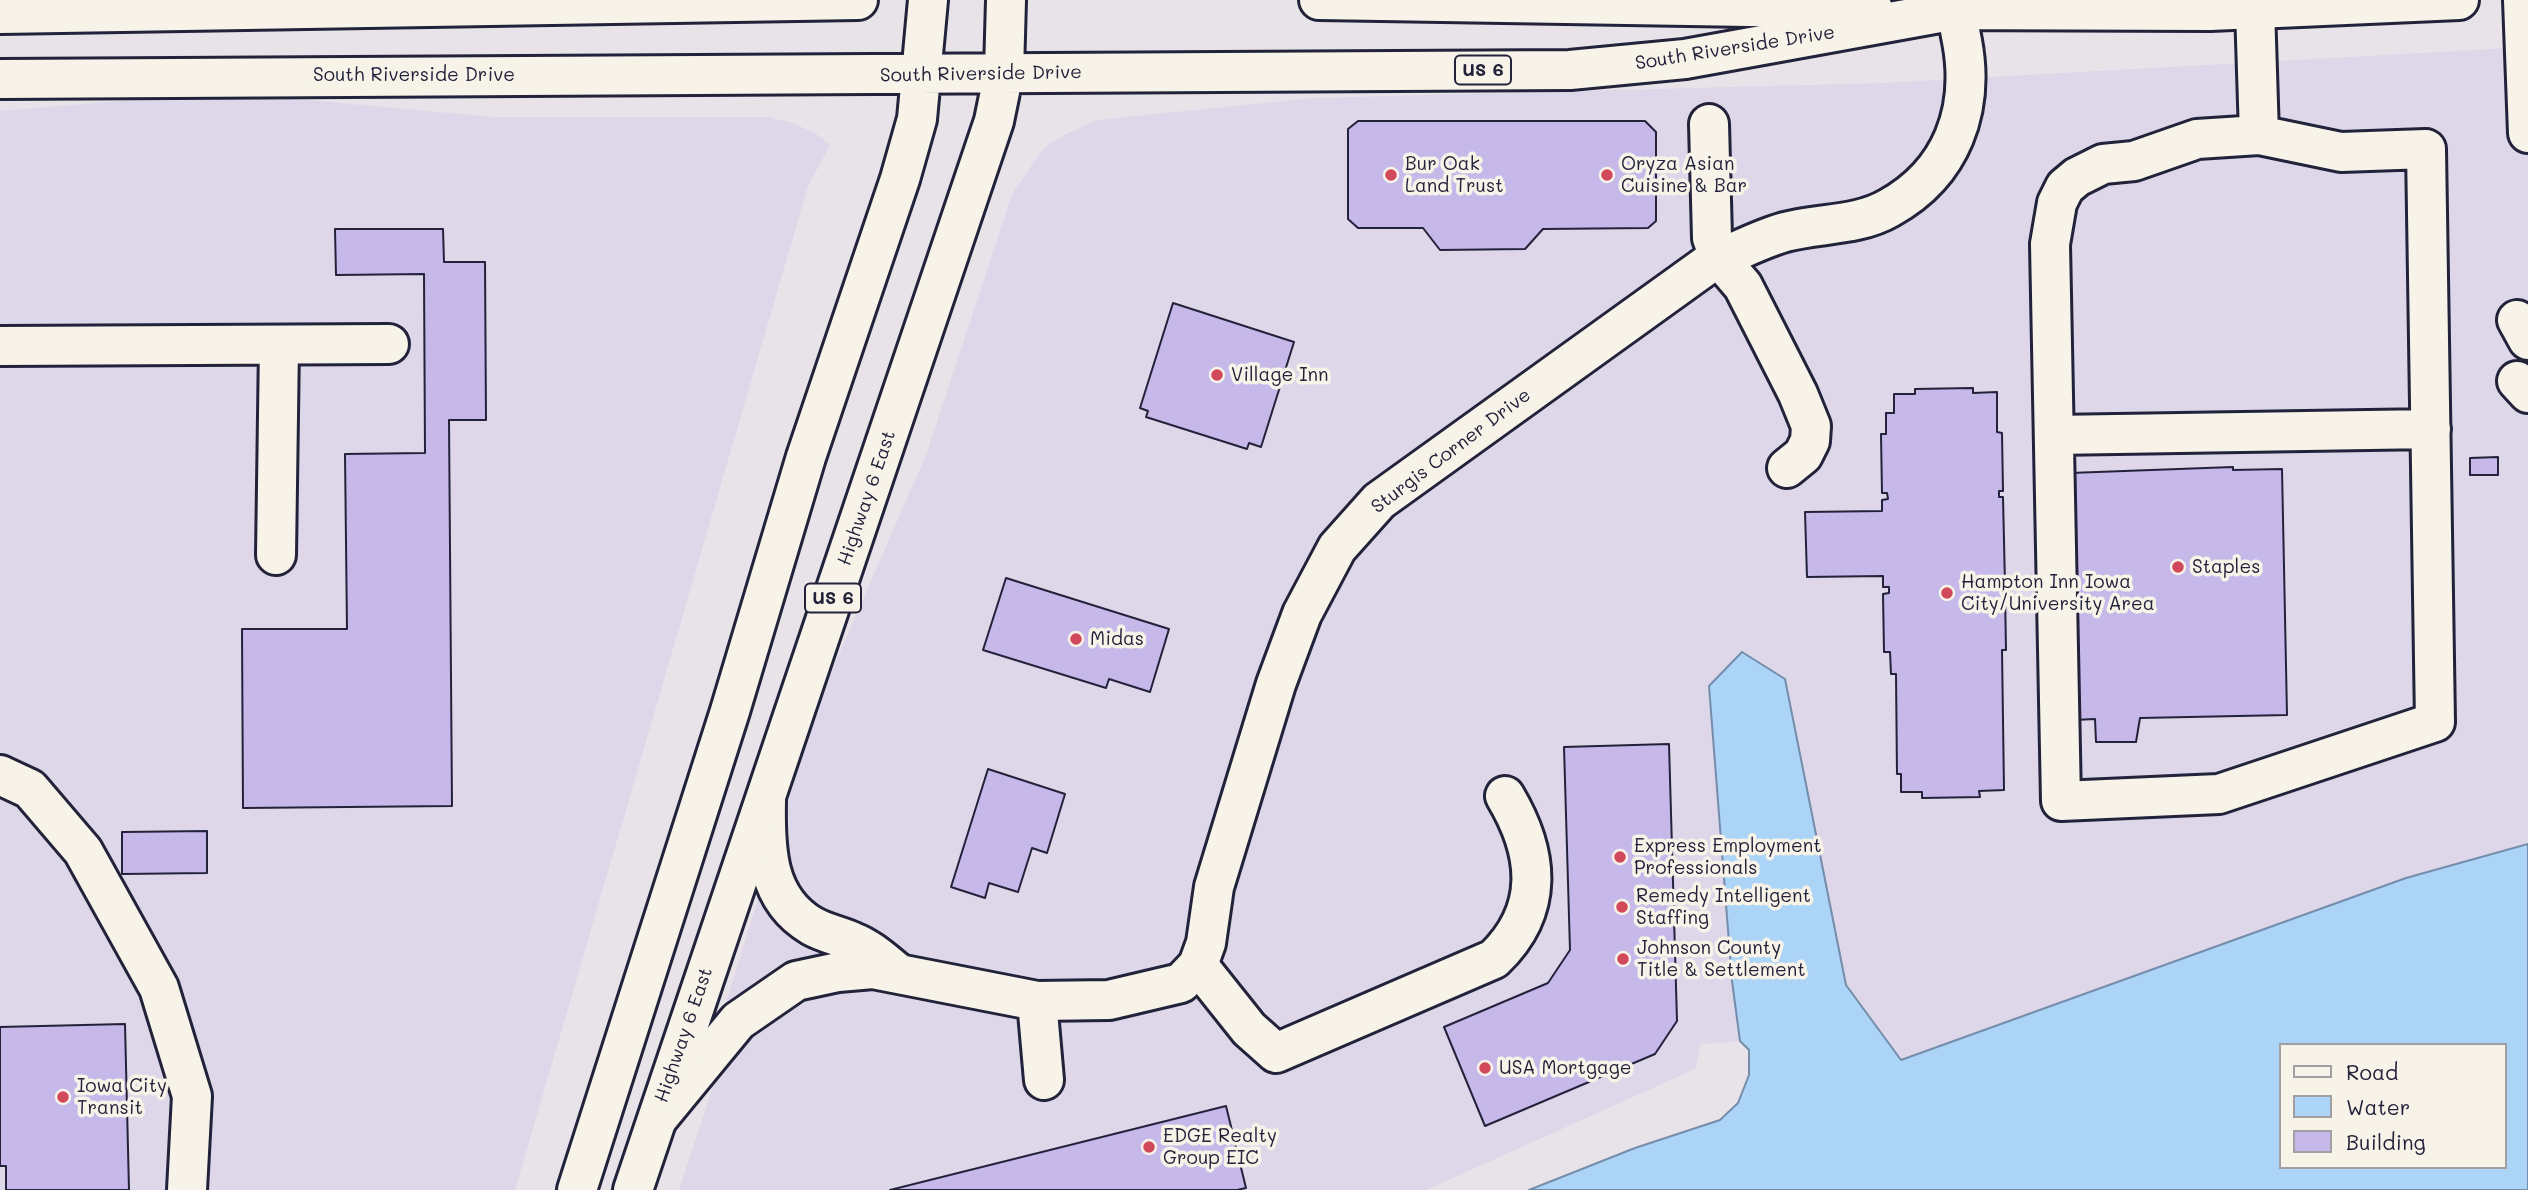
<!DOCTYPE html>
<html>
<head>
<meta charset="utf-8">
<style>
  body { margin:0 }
  #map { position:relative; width:2528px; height:1190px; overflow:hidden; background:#e8e2e9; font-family:Mali,sans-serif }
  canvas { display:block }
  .legend { position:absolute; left:2279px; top:1043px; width:228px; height:126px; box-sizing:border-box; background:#f7f3e8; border:2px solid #a29fa3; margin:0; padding:9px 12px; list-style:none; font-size:21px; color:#22223b }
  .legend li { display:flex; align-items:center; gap:14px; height:35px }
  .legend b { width:35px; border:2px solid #a29fa3 }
</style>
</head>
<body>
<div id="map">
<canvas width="2528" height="1190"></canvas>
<ul class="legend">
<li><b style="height:9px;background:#f7f3e8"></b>Road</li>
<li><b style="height:19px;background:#abd4f6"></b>Water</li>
<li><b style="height:19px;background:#c6b9ea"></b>Building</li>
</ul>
</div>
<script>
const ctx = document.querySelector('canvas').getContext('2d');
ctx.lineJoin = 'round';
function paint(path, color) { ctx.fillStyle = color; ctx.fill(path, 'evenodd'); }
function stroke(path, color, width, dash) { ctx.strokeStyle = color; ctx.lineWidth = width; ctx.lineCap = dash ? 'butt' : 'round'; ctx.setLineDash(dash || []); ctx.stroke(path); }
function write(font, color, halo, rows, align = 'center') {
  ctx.font = font + ' Mali,sans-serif'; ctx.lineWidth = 7; ctx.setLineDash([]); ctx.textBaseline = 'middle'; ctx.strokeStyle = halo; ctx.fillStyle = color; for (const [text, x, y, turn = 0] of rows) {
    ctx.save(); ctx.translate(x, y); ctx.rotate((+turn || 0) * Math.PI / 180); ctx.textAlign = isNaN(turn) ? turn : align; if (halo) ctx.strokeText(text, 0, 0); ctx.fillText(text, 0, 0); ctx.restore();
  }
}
paint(new Path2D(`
  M2528,47V844L2406,878L1901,1060L1846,985L1832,926L1709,686L1732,981L1740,1041L1701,1044L1695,1069L1426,1190H679L720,1065L726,1003L820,698L926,455L1013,192L1044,148L1062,136L1097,120L1315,98L1885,83Z
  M295,99L493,117H768L792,123L815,133L830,145L808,186L515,1190H0V111L132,100Z`), '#ded6e9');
const water = new Path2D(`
  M1742,652L1785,679L1846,985L1901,1060L2406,878L2528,844V1190H1529L1635,1148L1720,1120L1738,1103L1749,1075V1050L1740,1041L1732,981L1709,686ZM2281,1045H2505V1167H2281Z`);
paint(water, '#abd4f6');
stroke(water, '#748dab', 2);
const building = new Path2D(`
  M1358,121H1645L1656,132V221L1648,228L1543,229L1525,249L1440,250L1423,228H1358L1348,219V129Z
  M335,229H443L444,262H485L486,420H449L452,806L243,808L242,629H347L345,454L425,453L424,274L336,275Z
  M1173,303L1294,342L1261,447L1249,443L1247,449L1146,417L1148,411L1140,408Z
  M1973,388V393L1997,392V432L2002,433L2003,491H1999V497H2003L2005,585H2001V592L2005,591L2006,650H2002L2004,790L1979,791L1980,797L1922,798V792H1901V774H1897L1896,674H1891L1890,652H1884L1883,594L1889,593V587H1883V576L1807,577L1805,512L1882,511V500L1888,499L1887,493H1882L1881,434H1886V413H1894V394H1915V389Z
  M2498,457V475H2470V458Z
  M2233,467V470L2282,469L2287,715L2140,718L2136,742H2096L2095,719L2074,720L2070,473Z
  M1006,578L1169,629L1150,692L1109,679L1106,688L983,650Z
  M1669,744L1677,1021L1655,1054L1485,1126L1444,1027L1548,983L1570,950L1564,747Z
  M988,769L1065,794L1047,853L1032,848L1018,892L989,883L985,898L951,887Z
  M207,831V873L122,874V832Z
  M125,1024L129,1190H6V1166H0V1027Z
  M1226,1106L1246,1188L1237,1190H890Z`);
paint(building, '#c6b9ea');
stroke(building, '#22223b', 2);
const minor = new Path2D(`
  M2523,0L2528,133
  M2255,8L2259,135L2341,152L2426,149L2435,722L2219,794L2061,801L2050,244L2057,203L2065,187L2077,177L2103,164L2134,161L2197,139L2259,135
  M1709,124L1712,238L1720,259L1743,286L1798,394L1811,426L1810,441L1803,455L1787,468
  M2517,320L2528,340
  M0,346L389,344
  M2517,381L2528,393
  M2054,435L2431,429
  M276,555L279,345
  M0,775L30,789L83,851L159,988L192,1096L187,1190
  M766,801C765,849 766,899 812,926C824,933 840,936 853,942C869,948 883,961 897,972
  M1198,965L1249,1029L1276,1053L1494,959C1545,910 1539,853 1505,796
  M1037,1001L1044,1080
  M659,1117L738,1021L796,981L838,972L873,969L1037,1001L1109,1000L1181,983L1198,965L1206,943L1214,887L1276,684L1302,614L1337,548L1379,501L1707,265C1733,253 1757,240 1785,232C1819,223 1858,226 1889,208C1952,173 1975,110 1962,41C1959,27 1958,13 1952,0`);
const major = new Path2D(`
  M1319,0L1873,9
  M1930,10L2210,11L2459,0
  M0,14L858,0
  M0,79L1570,70L1685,59L1956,10
  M577,1190L730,711L806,457L900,179L917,119L928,0
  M633,1190L994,121L1004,72L1006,0`);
stroke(minor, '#22223b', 44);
stroke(major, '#22223b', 44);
stroke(minor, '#f7f3e8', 38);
stroke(major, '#f7f3e8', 38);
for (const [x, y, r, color] of [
  [1391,175,7,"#d1495b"],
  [1607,175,7,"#d1495b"],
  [1217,375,7,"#d1495b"],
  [2178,567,7,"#d1495b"],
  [1947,593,7,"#d1495b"],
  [1076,639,7,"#d1495b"],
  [1620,857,7,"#d1495b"],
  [1622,907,7,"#d1495b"],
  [1623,959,7,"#d1495b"],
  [1485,1068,7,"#d1495b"],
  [63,1097,7,"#d1495b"],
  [1149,1147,7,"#d1495b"]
]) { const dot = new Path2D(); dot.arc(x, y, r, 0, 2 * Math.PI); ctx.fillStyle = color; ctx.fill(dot); stroke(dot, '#f7f3e8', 2.5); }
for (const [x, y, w] of [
  [1483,70,56],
  [833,598,56]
]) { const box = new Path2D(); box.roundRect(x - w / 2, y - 14.5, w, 29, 5); ctx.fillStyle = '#f7f3e8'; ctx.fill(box); stroke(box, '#22223b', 2); }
write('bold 18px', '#22223b', null, [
  ["US 6",1483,70],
  ["US 6",833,598]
]);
write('19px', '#22223b', '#f7f3e8', [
  ["South Riverside Drive",1735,48,-9],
  ["South Riverside Drive",981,74,-1],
  ["South Riverside Drive",414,75],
  ["Sturgis Corner Drive",1451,451,-37],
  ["Highway 6 East",867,498,-71],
  ["Highway 6 East",684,1035,-71]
]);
write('19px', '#22223b', '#f7f3e8', [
  ["Bur Oak",1405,164],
  ["Land Trust",1405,186],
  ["Oryza Asian",1621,164],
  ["Cuisine & Bar",1621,186],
  ["Village Inn",1231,375],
  ["Staples",2192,567],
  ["Hampton Inn Iowa",1961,582],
  ["City/University Area",1961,604],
  ["Midas",1090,639],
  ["Express Employment",1634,846],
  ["Professionals",1634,868],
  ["Remedy Intelligent",1636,896],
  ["Staffing",1636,918],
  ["Johnson County",1637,948],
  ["Title & Settlement",1637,970],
  ["USA Mortgage",1499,1068],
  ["Iowa City",77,1086],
  ["Transit",77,1108],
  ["EDGE Realty",1163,1136],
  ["Group EIC",1163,1158]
], 'left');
</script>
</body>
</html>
